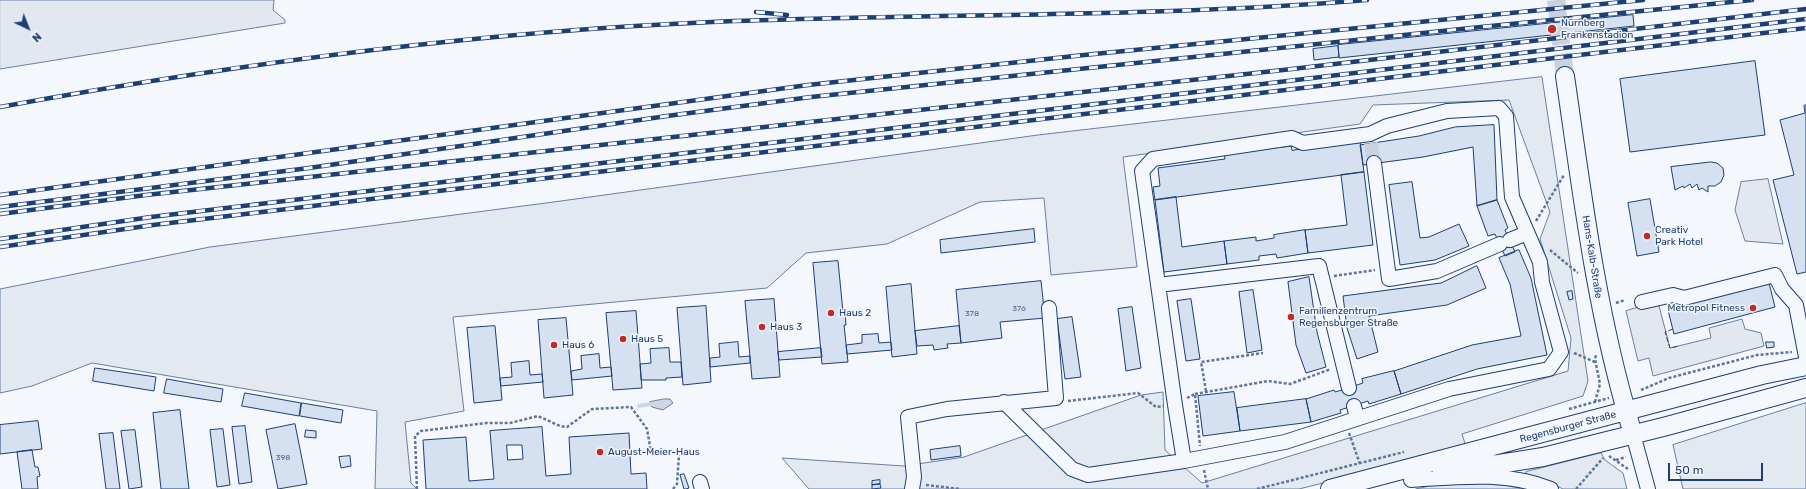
<!DOCTYPE html>
<html>
<head>
<meta charset="utf-8">
<style>
  body { margin:0 }
  #map { position:relative; width:1806px; height:489px; overflow:hidden; background:#f4f7fb; font-family:Rubik,sans-serif }
  canvas { display:block }
  .north { position:absolute; left:8px; top:8px; width:40px; height:40px; -webkit-text-stroke:3px #f4f7fb; paint-order:stroke; rotate:137deg; font-size:11px; font-weight:700; line-height:16px; text-align:center; color:#1d3f73 }
  .north::after { content:''; display:block; margin:auto; width:14px; height:18px; background:#1d3f73; clip-path:polygon(50% 0,100% 100%,50% 72%,0 100%) }
  .scale { position:absolute; left:1668px; top:463px; width:95px; height:18px; box-sizing:border-box; border:2px solid #1d3f73; border-top:0; padding-left:5px; font-size:12px; line-height:14px; white-space:nowrap; color:#1d3f73; -webkit-text-stroke:3px #f4f7fb; paint-order:stroke }
</style>
</head>
<body>
<div id="map">
<canvas width="1806" height="489"></canvas>
<div class="north">N</div>
<div class="scale">50 m</div>
</div>
<script>
const ctx = document.querySelector('canvas').getContext('2d');
ctx.lineJoin = 'round';
function paint(path, color) { ctx.fillStyle = color; ctx.fill(path, 'evenodd'); }
function stroke(path, color, width, dash) { ctx.strokeStyle = color; ctx.lineWidth = width; ctx.lineCap = dash ? 'butt' : 'round'; ctx.setLineDash(dash || []); ctx.stroke(path); }
function write(font, color, halo, rows, align = 'center') {
  ctx.font = font + ' Rubik,sans-serif'; ctx.lineWidth = 3; ctx.setLineDash([]); ctx.textBaseline = 'middle'; ctx.strokeStyle = halo; ctx.fillStyle = color; for (const [text, x, y, turn = 0] of rows) {
    ctx.save(); ctx.translate(x, y); ctx.rotate((+turn || 0) * Math.PI / 180); ctx.textAlign = isNaN(turn) ? turn : align; if (halo) ctx.strokeText(text, 0, 0); ctx.fillText(text, 0, 0); ctx.restore();
  }
}
const green = new Path2D(`
  M1542,77L1588,381L1583,396L1462,434L1466,447L1299,489H809L782,458L904,466L964,457L1141,395L1163,392L1165,450L1202,483L1568,371L1571,338L1540,239L1550,212L1509,100L1373,105L1360,124L1123,157L1137,267L1051,275L1044,198L980,202L887,244L806,253L767,288L453,317L464,411L405,422L411,483L417,489H375L377,411L92,363L32,386L0,393V289L210,247L561,201L1038,135Z
  M1806,403V489H1683L1673,445Z
  M1601,453L1605,460L1623,473L1627,489H1563L1553,484L1527,476L1526,472Z
  M1467,478L1544,489H1416Z`);
paint(green, '#e3e9f0');
stroke(green, '#687fa3', 1);
const parking = new Path2D(`
  M0,0H274L273,10L285,20V23L0,69Z
  M1768,179L1783,244L1745,241L1735,210L1741,182Z
  M1658,302L1670,348L1711,338L1709,328L1742,319L1745,329L1761,333L1764,346L1653,376L1649,358L1638,361L1626,311Z`);
paint(parking, '#e3e8f0');
stroke(parking, '#687fa3', 1);
const water = new Path2D(`
  M664,399H670L673,403L663,410L652,407L650,402Z`);
paint(water, '#cfd7e4');
stroke(water, '#687fa3', 1);
stroke(new Path2D(`
  M639,406L651,404`), '#cfd7e4', 4);
const building = new Path2D(`
  M1633,15L1634,26L1339,58L1338,45Z
  M1338,46L1339,57L1314,60L1313,49Z
  M1755,61L1765,135L1630,152L1620,79Z
  M1806,105V272L1797,274L1773,180L1794,175L1780,120L1805,113L1804,106Z
  M1494,125L1497,200L1477,206L1473,147L1423,157L1363,165L1360,145L1419,136L1455,127Z
  M1360,141L1364,172L1155,200L1153,187L1160,186L1158,168L1225,159L1224,154L1291,146L1292,150Z
  M1711,162L1717,163L1723,168L1724,175L1721,182L1715,186H1708V192L1702,188L1699,190L1697,184L1692,188L1690,184L1684,188L1683,186L1675,190L1671,167Z
  M1364,172L1373,245L1308,253L1305,230L1347,225L1341,175Z
  M1412,182L1420,238L1429,237L1459,224L1469,246L1435,260L1400,265L1389,185Z
  M1176,197L1182,247L1224,241L1227,264L1164,272L1155,200Z
  M1650,199L1659,252L1637,256L1628,203Z
  M1497,200L1508,228L1505,230L1515,252L1505,256L1495,234L1488,236L1477,206Z
  M1034,229L1035,242L941,253L940,240Z
  M1305,230L1308,253L1277,258L1276,254L1259,256V260L1227,264L1224,241L1256,237V241L1274,238V235Z
  M1519,250L1531,278L1547,355L1477,369L1401,394L1394,371L1472,345L1521,336L1510,284L1499,258Z
  M838,261L843,312L845,311L846,325H844L848,362L822,364L813,263Z
  M1477,266L1486,288L1447,305L1369,316L1378,352L1357,359L1347,328L1343,296L1441,283Z
  M1309,277L1317,332L1326,367L1306,373L1296,345L1288,282Z
  M1041,281L1045,318L1000,322L1002,338L961,343L956,290Z
  M1769,283L1775,307L1674,334L1668,310L1695,302L1694,299Z
  M911,284L917,354L892,357L886,287Z
  M1253,290L1262,350L1247,353L1239,292Z
  M1572,291L1573,299L1569,300L1567,292Z
  M774,299L780,377L752,379L745,301Z
  M1191,299L1200,359L1186,361L1177,301Z
  M706,306L711,382L683,385L677,308Z
  M1132,307L1141,368L1126,371L1118,309Z
  M636,311L642,388L613,390L606,313Z
  M1072,317L1081,377L1065,379L1057,319Z
  M566,318L573,395L544,398L538,320Z
  M495,326L502,400L474,403L467,328Z
  M959,326L961,343L947,344L948,348L934,350L933,345L917,346L915,331Z
  M878,334L879,343L891,342L892,350L847,354L846,345L862,343V335Z
  M738,342L739,357L750,356V363L710,367V358L720,357L719,344Z
  M1766,342H1774V347L1767,348Z
  M669,348L670,362H681L682,377L666,378V380H641L640,364L651,363L650,349Z
  M821,348L822,357L779,360L778,352Z
  M599,354L600,368L611,367L612,376L572,380L571,371L582,369L581,356Z
  M529,361L530,375L542,374L543,382L501,386L500,378L512,377L511,363Z
  M95,368L156,377L154,391L93,381Z
  M1394,371L1401,394L1369,404L1368,401L1340,410L1341,413L1311,422L1306,399L1334,390L1335,392L1342,390L1363,383L1362,379Z
  M167,379L223,389L221,402L164,393Z
  M1234,392L1240,431L1203,436L1198,396Z
  M245,393L301,403L299,416L242,406Z
  M1306,399L1311,422L1240,431L1237,408Z
  M302,403L343,410L341,423L300,416Z
  M180,410L189,489H161L153,413Z
  M38,421L42,449L0,454V425Z
  M295,424L307,484L278,489L266,430Z
  M245,426L252,482L239,484L232,427Z
  M542,427L546,476L571,474L569,437L629,433L631,474L646,473L647,489H426L423,440L466,437L469,481L494,479L490,431ZM507,445H522L523,459L508,460Z
  M223,429L230,485L217,487L210,430Z
  M135,430L142,487L129,489L121,431Z
  M306,430L316,431V438L305,437Z
  M113,433L120,489H106L99,434Z
  M960,446L961,456L931,460L930,450Z
  M32,450L35,467H38L40,476L37,477L38,489H22L17,452Z
  M350,456L351,466L341,468L339,457Z
  M684,474L689,488L686,489H684L680,475Z
  M880,480V484L872,485V481Z
  M880,484L881,488L872,489V485Z`);
paint(building, '#d5e0f0');
stroke(building, '#1d3f73', 1);
stroke(new Path2D(`
  M1371,143L1374,163`), '#c9d2e0', 14, [14, 7]);
stroke(new Path2D(`
  M1556,0L1565,76`), '#c9d2e0', 18, [18, 9]);
const minor = new Path2D(`
  M1374,163L1389,279L1437,271L1500,244
  M1510,240L1527,233
  M1158,285L1319,266L1349,388
  M1642,302L1673,295L1684,298L1775,275L1782,289L1796,305L1806,357
  M1004,402L1072,469L1088,475L1184,461L1175,405L1142,171L1153,159L1292,138L1303,143L1370,134L1387,126L1447,111L1499,108L1506,116L1512,197L1540,262L1542,282L1561,352L1549,369L1449,389L1285,442L1184,461
  M1354,406L1357,418
  M1633,434L1648,489
  M1411,480C1459,477 1505,471 1551,489
  M700,482L702,489
  M912,489L914,477L908,417L947,409L1056,398L1049,308`);
const major = new Path2D(`
  M1565,76C1582,193 1596,310 1630,424
  M1442,472L1461,467L1499,464L1543,457L1667,426L1806,388
  M1330,489L1762,375L1806,366`);
stroke(minor, '#1d3f73', 16);
stroke(major, '#1d3f73', 20);
stroke(new Path2D(`
  M1536,221L1564,175
  M1550,250L1578,273
  M1334,276L1375,270
  M1616,303L1625,300
  M1574,353L1595,362
  M1641,390L1669,378L1757,355L1792,352
  M1206,391L1201,362L1263,353
  M1195,394L1268,381L1290,384L1331,369
  M1187,398L1195,394L1200,446
  M1068,401L1138,393L1156,407L1164,406
  M1595,402L1600,384L1595,359L1596,355
  M1569,409L1609,398
  M1349,433L1360,464
  M1609,456L1628,469
  M1616,460L1626,457
  M1204,470L1208,489
  M926,485L960,489
  M417,489L415,436L421,431L486,423H510L538,416L560,426L567,427L592,409L631,407L647,429L651,452
  M673,489L677,484L679,455
  M1257,489L1404,452
  M1576,489L1603,458`), '#5e769c', 2.5, [3, 2]);
stroke(minor, '#f4f7fb', 14);
stroke(major, '#f4f7fb', 18);
const rail = new Path2D(`
  M756,12L787,15
  M0,107C235,64 473,32 712,22C931,13 1149,18 1367,0
  M0,195L808,85L1084,55L1643,0
  M0,207L309,168L667,116L811,97L1471,28L1752,0
  M0,214L146,195L1292,69L1806,9
  M0,239L151,217L1806,19
  M0,247L153,225L1806,28`);
stroke(rail, '#1d3f73', 4.5);
stroke(rail, '#f4f7fb', 3, [9]);
stroke(new Path2D(`
  M1673,329L1665,332L1670,348L1679,346`), '#1d3f73', 1, [5, 2]);
for (const [x, y, r, color] of [
  [1552,29,5,"#c62828"],
  [1647,236,4,"#c62828"],
  [1753,308,4,"#c62828"],
  [831,313,4,"#c62828"],
  [1291,317,4,"#c62828"],
  [762,327,4,"#c62828"],
  [623,339,4,"#c62828"],
  [554,345,4,"#c62828"],
  [600,452,4,"#c62828"]
]) { const dot = new Path2D(); dot.arc(x, y, r, 0, 2 * Math.PI); ctx.fillStyle = color; ctx.fill(dot); stroke(dot, '#f4f7fb', 1.5); }
write('8px', '#4b6792', null, [
  ["376",1019,309],
  ["378",972,314],
  ["398",283,458]
]);
write('10px', '#1d3f73', '#f4f7fb', [
  ["Nürnberg",1561,23],
  ["Frankenstadion",1561,35],
  ["Creativ",1655,230],
  ["Park Hotel",1655,242],
  ["Metropol Fitness",1745,308,"right"],
  ["Familienzentrum",1299,311],
  ["Regensburger Straße",1299,323],
  ["Haus 2",839,313],
  ["Haus 3",770,327],
  ["Haus 5",631,339],
  ["Haus 6",562,345],
  ["August-Meier-Haus",608,452]
], 'left');
write('10px', '#1d3f73', '#f4f7fb', [
  ["Hans-Kalb-Straße",1592,257,81],
  ["Regensburger Straße",1568,427,-15]
]);
</script>
</body>
</html>
